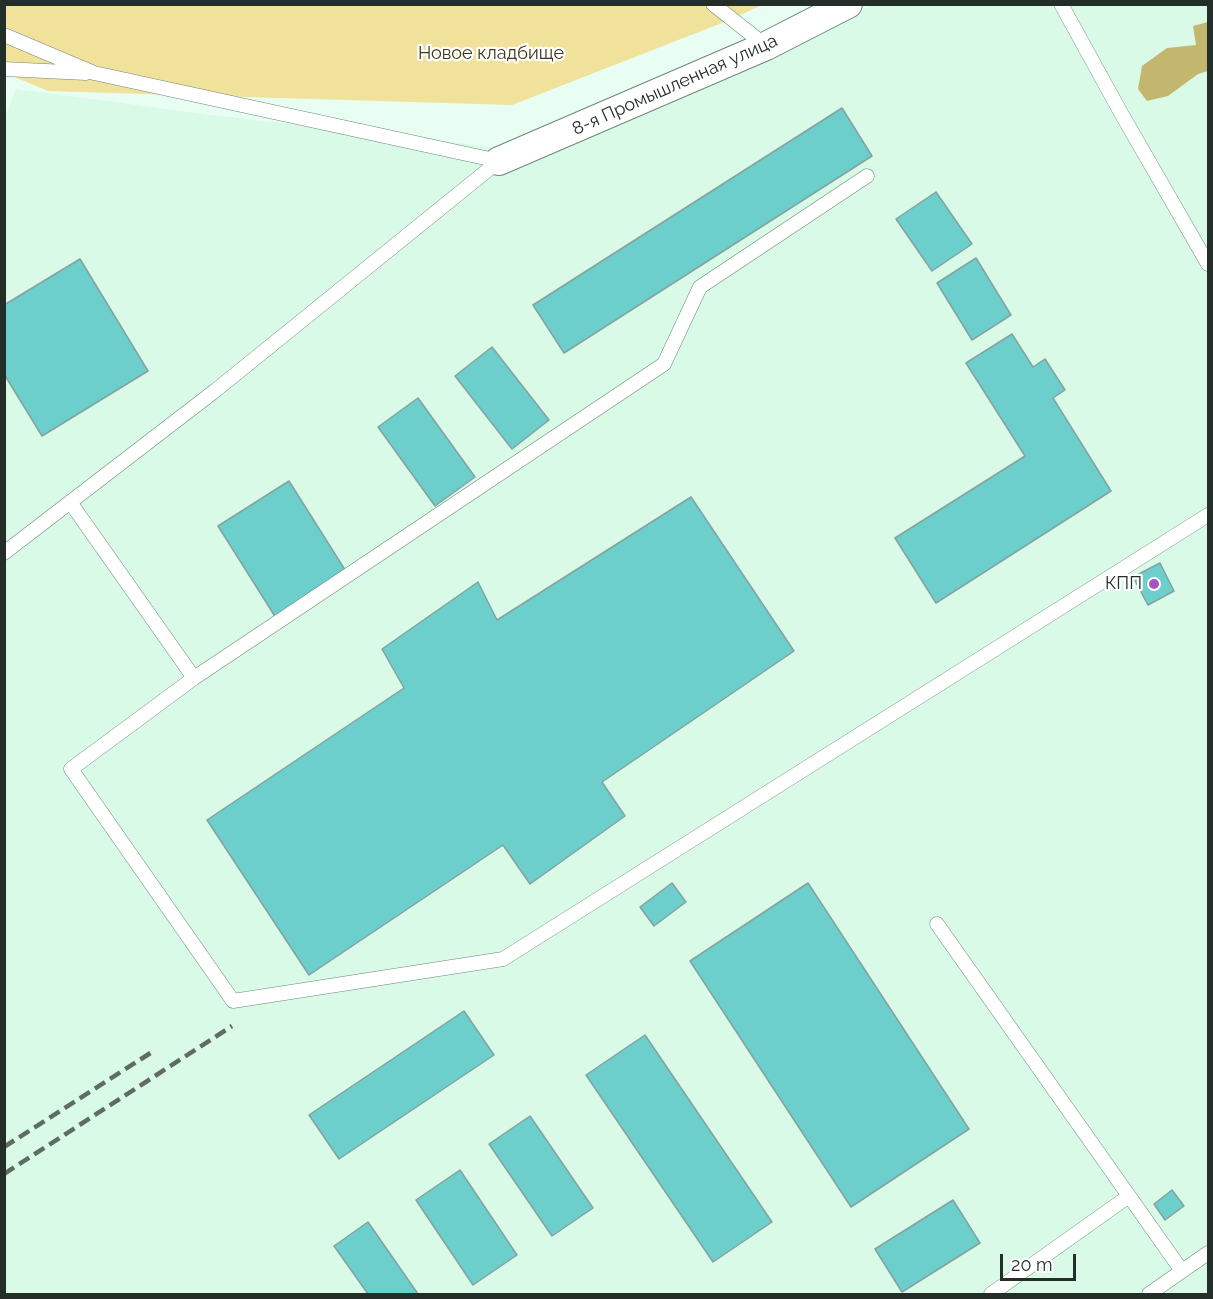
<!DOCTYPE html>
<html>
<head>
<meta charset="utf-8">
<style>
  body { margin:0 }
  #map { position:relative; width:1213px; height:1299px; overflow:hidden; background:#e8fef2; font-family:Raleway,sans-serif }
  canvas { display:block }
  .frame { position:absolute; inset:0; border:6px solid #242e28; pointer-events:none }
  .scale { position:absolute; left:1000px; top:1254px; width:76px; height:27px; box-sizing:border-box; border:3px solid #242e28; border-top:0; padding-left:8px; font-size:18px; line-height:21px; white-space:nowrap; color:#242e28; -webkit-text-stroke:4px #fff; paint-order:stroke }
</style>
</head>
<body>
<div id="map">
<canvas width="1213" height="1299"></canvas>
<div class="frame"></div>
<div class="scale">20 m</div>
</div>
<script>
const ctx = document.querySelector('canvas').getContext('2d');
ctx.lineJoin = 'round';
function paint(path, color) { ctx.fillStyle = color; ctx.fill(path, 'evenodd'); }
function stroke(path, color, width, dash) { ctx.strokeStyle = color; ctx.lineWidth = width; ctx.lineCap = dash ? 'butt' : 'round'; ctx.setLineDash(dash || []); ctx.stroke(path); }
function write(font, color, halo, rows, align = 'center') {
  ctx.font = font + ' Raleway,sans-serif'; ctx.lineWidth = 4.5; ctx.setLineDash([]); ctx.textBaseline = 'middle'; ctx.strokeStyle = halo; ctx.fillStyle = color; for (const [text, x, y, turn = 0] of rows) {
    ctx.save(); ctx.translate(x, y); ctx.rotate((+turn || 0) * Math.PI / 180); ctx.textAlign = isNaN(turn) ? turn : align; if (halo) ctx.strokeText(text, 0, 0); ctx.fillText(text, 0, 0); ctx.restore();
  }
}
paint(new Path2D(`
  M872,5H1208V1294H5L4,119L16,89L219,116L536,152L787,51Z`), '#d8fae7');
paint(new Path2D(`
  M4,5H762L727,21L512,105L48,91L5,73Z`), '#f0e29a');
paint(new Path2D(`
  M1208,22V71L1198,74L1168,96L1147,101L1138,89L1142,66L1167,48L1196,45L1193,26Z`), '#c3b66f');
const building = new Path2D(`
  M842,108L872,156L564,353L533,305Z
  M936,192L972,244L932,271L896,219Z
  M976,258L1011,315L972,340L937,283Z
  M80,259L148,371L42,436L4,374V305Z
  M1012,334L1033,367L1045,359L1065,390L1053,398L1111,491L936,603L895,538L1025,456L966,363Z
  M492,347L549,420L512,449L455,376Z
  M418,398L475,477L435,506L378,427Z
  M289,481L347,573L276,618L218,526Z
  M691,497L794,651L602,782L625,816L530,884L503,845L309,975L207,820L404,688L382,649L478,582L497,620Z
  M1160,563L1174,591L1148,605L1133,577Z
  M672,883L686,902L654,926L640,907Z
  M808,883L969,1129L851,1207L690,961Z
  M464,1011L494,1055L339,1159L309,1115Z
  M645,1035L772,1222L713,1262L586,1075Z
  M530,1116L593,1208L552,1236L489,1144Z
  M460,1170L517,1255L473,1285L416,1200Z
  M1172,1190L1184,1206L1165,1220L1154,1204Z
  M953,1200L980,1243L902,1292L875,1249Z
  M368,1222L418,1294H368L334,1246Z`);
paint(building, '#6ccfcb');
stroke(building, '#83a2a0', 1.5);
const service = new Path2D(`
  M713,4L766,46
  M1061,4L1121,113L1208,264
  M4,35L94,73L499,161
  M4,69L86,73
  M70,502L194,678L71,769L233,1001L503,959L1208,515
  M4,553L216,390L499,161
  M194,678L664,364L700,287L867,176
  M937,924L1182,1271
  M991,1294L1129,1196
  M1149,1294L1208,1253`);
const minor = new Path2D(`
  M499,161L766,46L848,4`);
stroke(service, '#6f877a', 15);
stroke(minor, '#6f877a', 30);
stroke(service, '#fff', 14);
stroke(minor, '#fff', 28);
stroke(new Path2D(`
  M4,1147L152,1052
  M4,1174L232,1026`), '#5e6c64', 4.5, [12, 6]);
for (const [x, y, r, color] of [
  [1154,584,6,"#a553c2"]
]) { const dot = new Path2D(); dot.arc(x, y, r, 0, 2 * Math.PI); ctx.fillStyle = color; ctx.fill(dot); stroke(dot, '#fff', 2); }
write('18px', '#3f3919', '#fff', [
  ["Новое кладбище",491,54]
]);
write('18px', '#242e28', '#fff', [
  ["8-я Промышленная улица",675,85,-24]
]);
write('18px', '#242e28', '#fff', [
  ["КПП",1142,584]
], 'right');
</script>
</body>
</html>
